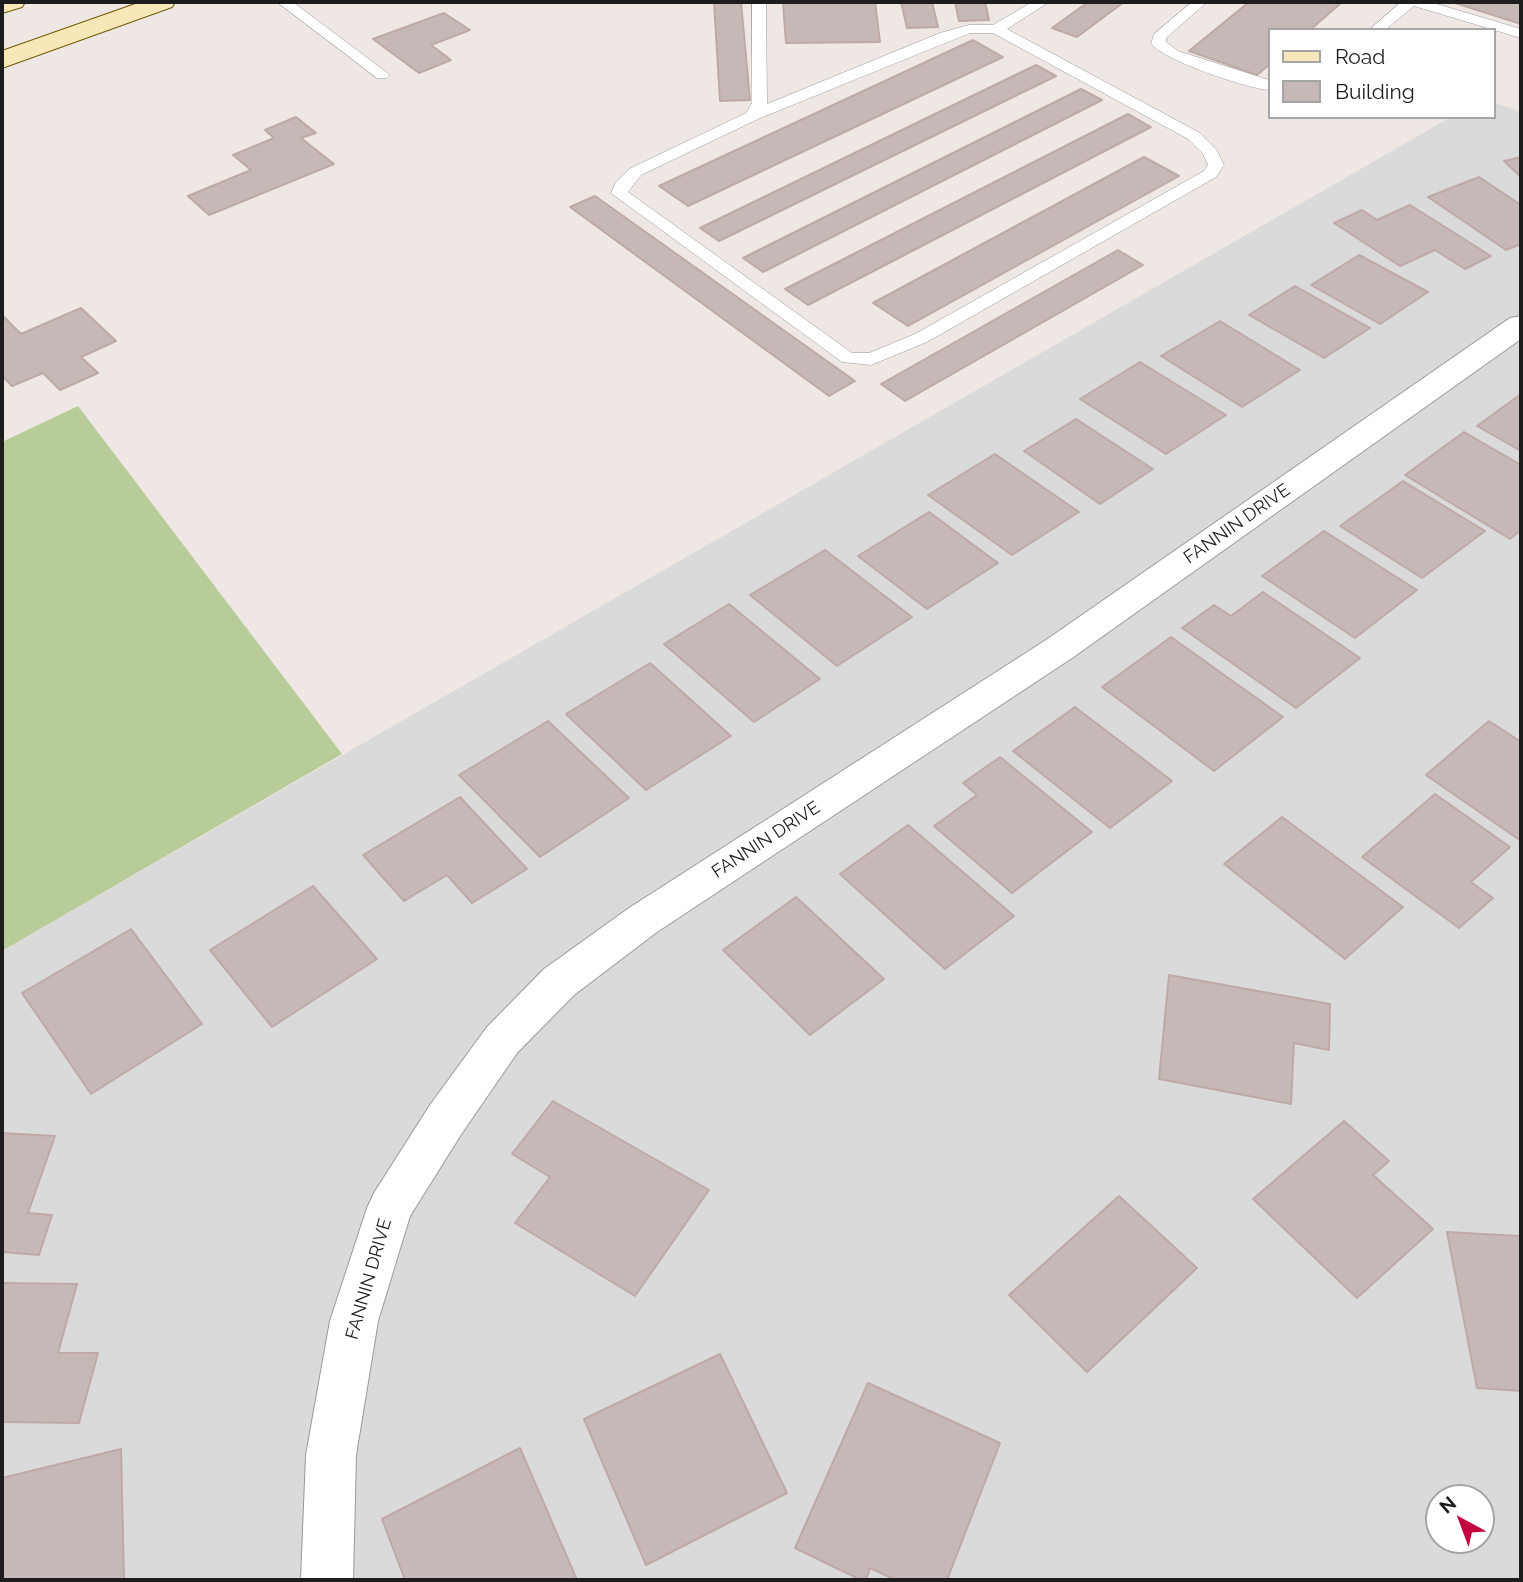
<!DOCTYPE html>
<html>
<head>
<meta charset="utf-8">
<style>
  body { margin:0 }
  #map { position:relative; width:1523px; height:1582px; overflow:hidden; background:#eee7e3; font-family:Raleway,sans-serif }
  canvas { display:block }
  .frame { position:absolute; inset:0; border:4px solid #1d1d1d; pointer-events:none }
  .legend { position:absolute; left:1268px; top:28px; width:228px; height:91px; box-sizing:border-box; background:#fff; border:2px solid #a5a5a5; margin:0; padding:9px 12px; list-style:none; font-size:21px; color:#1d1d1d }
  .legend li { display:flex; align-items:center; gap:14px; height:35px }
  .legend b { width:35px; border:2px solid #a5a5a5 }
  .north { position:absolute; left:1425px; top:1484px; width:70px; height:70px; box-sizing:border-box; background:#fff; border:2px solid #a5a5a5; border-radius:50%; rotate:319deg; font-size:19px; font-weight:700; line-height:28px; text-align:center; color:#1d1d1d }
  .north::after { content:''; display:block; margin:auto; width:24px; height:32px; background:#c50540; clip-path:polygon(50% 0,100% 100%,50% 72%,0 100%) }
</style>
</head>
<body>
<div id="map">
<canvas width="1523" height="1582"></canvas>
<div class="frame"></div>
<ul class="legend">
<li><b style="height:9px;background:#f8e7b8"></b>Road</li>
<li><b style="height:19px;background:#c6b8b7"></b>Building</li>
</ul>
<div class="north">N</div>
</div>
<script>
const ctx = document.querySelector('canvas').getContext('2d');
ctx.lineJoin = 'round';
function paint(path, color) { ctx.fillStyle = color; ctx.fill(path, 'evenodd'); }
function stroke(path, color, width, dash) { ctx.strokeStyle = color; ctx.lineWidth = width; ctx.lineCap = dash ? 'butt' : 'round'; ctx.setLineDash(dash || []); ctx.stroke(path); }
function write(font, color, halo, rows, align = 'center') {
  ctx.font = font + ' Raleway,sans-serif'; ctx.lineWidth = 5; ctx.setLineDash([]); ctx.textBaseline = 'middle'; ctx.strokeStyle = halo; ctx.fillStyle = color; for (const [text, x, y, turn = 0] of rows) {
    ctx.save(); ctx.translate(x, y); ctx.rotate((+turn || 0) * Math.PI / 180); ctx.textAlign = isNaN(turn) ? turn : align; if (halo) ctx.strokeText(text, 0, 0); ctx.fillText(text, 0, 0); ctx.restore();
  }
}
paint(new Path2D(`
  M1493,102L1521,112V1580H2V951L1451,117H1493ZM1439,1498H1481V1540H1439Z`), '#dbdada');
paint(new Path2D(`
  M78,406L342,754L2,951V442Z`), '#b8cc99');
const building = new Path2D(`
  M714,2H741L750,100L720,101Z
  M783,2H875L880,42L786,43Z
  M901,2H932L938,27L907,28Z
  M955,2H985L989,20L959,21Z
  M1088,2H1124L1077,37L1052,28Z
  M1249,2H1342L1310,30H1269V65L1257,75L1189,51Z
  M1452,2H1521V24Z
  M444,13L470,30L431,45L451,60L419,73L373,39Z
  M973,40L1003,57L688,206L659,186Z
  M1036,65L1056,76L719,241L700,228Z
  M1081,89L1102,100L763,272L743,258Z
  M1128,114L1151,127L808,305L785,289Z
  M296,117L316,133L301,138L334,164L209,215L188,196L251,170L233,155L274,138L265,130Z
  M1144,157L1179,176L908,326L873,303Z
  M1521,157V177L1504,161Z
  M1479,177L1521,205V244L1506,250L1428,197Z
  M595,196L855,381L829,396L570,207Z
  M1410,205L1491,256L1465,269L1435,250L1400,266L1334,223L1362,210L1377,220Z
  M1118,250L1143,265L905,401L881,384Z
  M1359,255L1428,292L1380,324L1311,285Z
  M1295,286L1370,328L1324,358L1249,315Z
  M81,308L116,341L81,357L98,373L60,390L43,373L12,386L2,376V315L21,334Z
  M1220,321L1300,370L1242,407L1161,356Z
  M1140,362L1226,415L1166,454L1080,399Z
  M1521,394V451L1477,426Z
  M1076,419L1153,469L1100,504L1024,451Z
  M1464,432L1521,465V530L1510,539L1405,475Z
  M995,454L1079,512L1012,555L928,495Z
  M1403,481L1485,531L1422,578L1340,526Z
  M929,512L998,563L927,609L858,556Z
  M1324,531L1417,590L1355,638L1262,576Z
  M825,550L912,617L837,666L750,595Z
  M1263,592L1360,658L1296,708L1182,628L1214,605L1231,616Z
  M729,604L820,679L754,722L664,644Z
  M1171,637L1283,717L1214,771L1102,687Z
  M650,663L731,736L646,790L566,714Z
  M1075,707L1172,781L1110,828L1013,751Z
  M548,721L629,798L540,857L459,775Z
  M1489,721L1521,742V841L1426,775Z
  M1000,757L1092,832L1012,893L934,826L977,795L963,783Z
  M1435,794L1510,847L1471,882L1493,898L1459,928L1362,857Z
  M460,797L527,869L472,903L447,875L404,901L363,855Z
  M1282,817L1403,907L1345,959L1224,864Z
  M908,825L1014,916L945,969L840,874Z
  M313,886L377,959L272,1027L210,950Z
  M796,897L884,979L810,1035L723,950Z
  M131,929L202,1024L91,1094L22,993Z
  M1169,975L1330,1004L1329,1050L1294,1043L1291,1104L1159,1079Z
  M553,1101L709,1190L635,1296L515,1223L550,1177L512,1154Z
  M1344,1121L1389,1161L1373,1175L1433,1229L1357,1298L1253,1199Z
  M2,1133L55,1136L28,1213L52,1215L39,1255L2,1252Z
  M1119,1196L1197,1268L1087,1372L1009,1295Z
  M1447,1232L1521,1236V1391L1477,1388Z
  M2,1283L77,1284L58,1353H98L79,1423L2,1422Z
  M720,1354L787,1493L646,1565L584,1419Z
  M868,1383L1000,1443L947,1580H896L870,1568L866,1580H861L795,1548Z
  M520,1448L577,1580H405L382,1519Z
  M121,1449L124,1580H2V1478Z`);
paint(building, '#c6b8b7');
stroke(building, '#bfa9a6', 2);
const lane = new Path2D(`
  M277,2H293L390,75L387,78H377Z
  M752,2H766L767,104L940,33L969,25H993L1032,2H1049L1007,29L1200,133L1216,149L1224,165L1216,177L927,342L871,365L842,362L611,193L616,182L629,169L746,113L752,103ZM970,33H993L1188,139L1203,154L1208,165L1204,171L915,334L869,353H852L628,192L641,175L758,119Z
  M1192,2H1207L1166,38V42L1178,51L1269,80V90C1245,88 1166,61 1151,44L1154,34Z
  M1401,2H1430L1521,29V38L1414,6L1385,30H1369Z`);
const street = new Path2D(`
  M1521,316V339L1072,658L657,932L574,995L517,1053L462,1133L410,1216L378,1321L356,1455L353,1580H301L306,1455L330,1321L367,1208L374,1193L430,1105L487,1027L544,969L629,908L1046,640L1510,318Z`);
const secondary = new Path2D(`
  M2,2H25L22,7L2,13Z
  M141,2H175L172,7L2,68V51Z`);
stroke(lane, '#9a9a9a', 1);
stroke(street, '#9a9a9a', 2);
stroke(secondary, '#715c07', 2);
paint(lane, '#fff');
paint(street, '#fff');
paint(secondary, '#f8e7b8');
write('18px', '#1d1d1d', '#fff', [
  ["FANNIN DRIVE",1237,524,-35],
  ["FANNIN DRIVE",766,840,-33],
  ["FANNIN DRIVE",369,1279,-74]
]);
</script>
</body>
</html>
